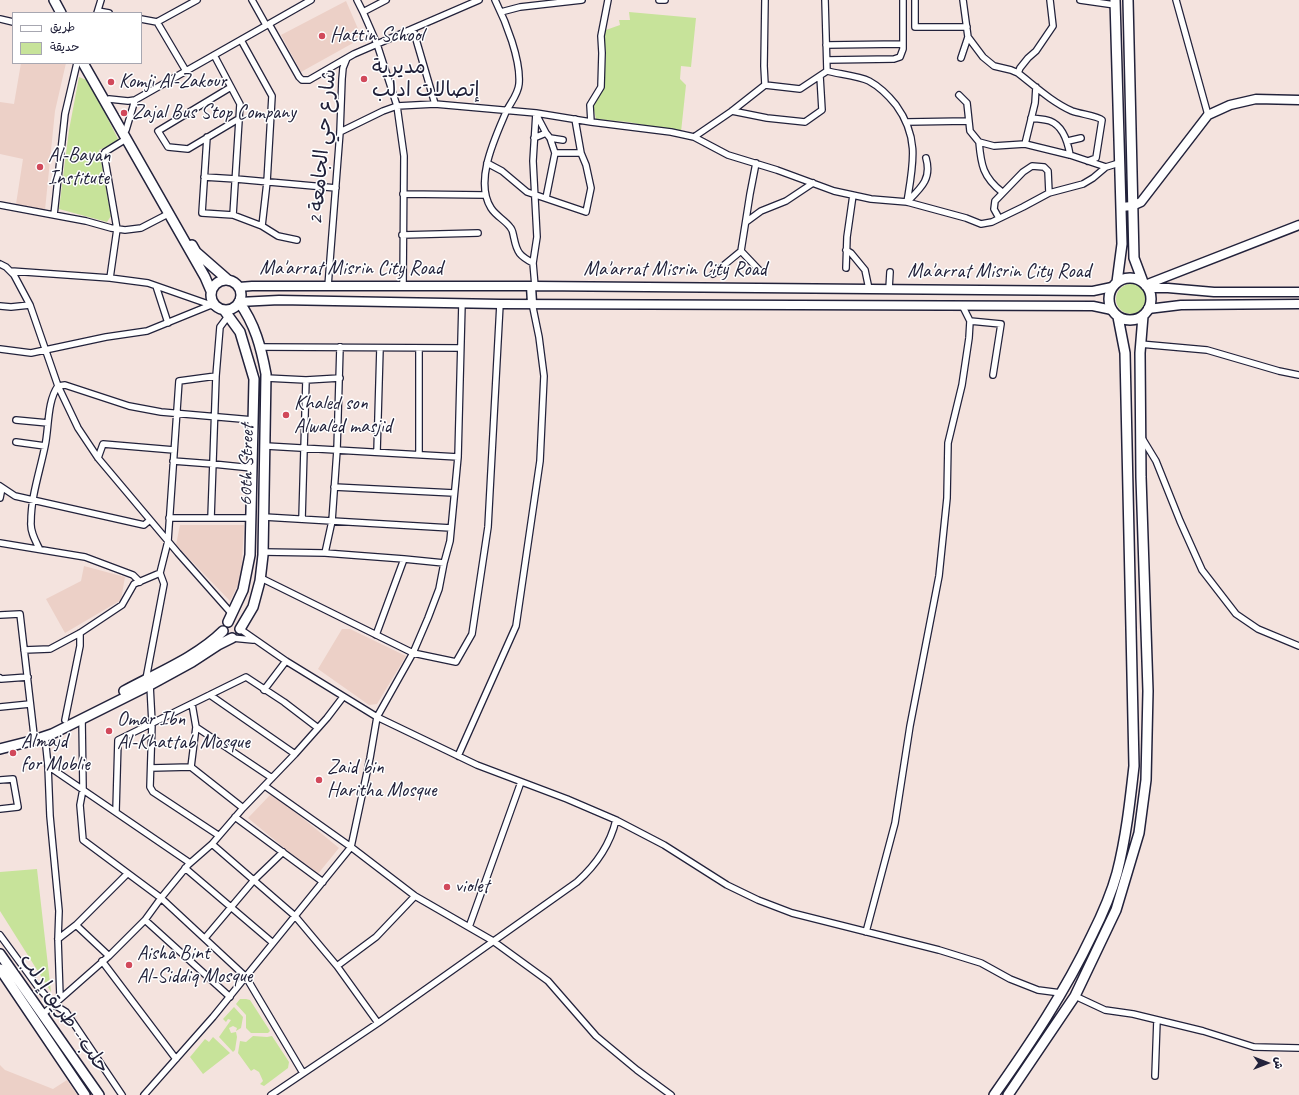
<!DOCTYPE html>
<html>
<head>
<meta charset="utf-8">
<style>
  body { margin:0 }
  #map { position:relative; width:1299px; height:1095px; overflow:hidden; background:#f4e3de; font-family:Caveat,"Playpen Sans Arabic",sans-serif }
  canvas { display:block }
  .legend { position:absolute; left:12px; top:12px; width:130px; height:52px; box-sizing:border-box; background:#fff; border:1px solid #a7a7b1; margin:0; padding:5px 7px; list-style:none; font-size:12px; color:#22223b }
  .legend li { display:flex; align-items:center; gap:8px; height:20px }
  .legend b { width:20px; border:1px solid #a7a7b1 }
  .north { position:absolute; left:1247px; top:1043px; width:40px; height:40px; -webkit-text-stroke:3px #fff; paint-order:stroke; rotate:90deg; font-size:11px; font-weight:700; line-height:16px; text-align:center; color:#22223b }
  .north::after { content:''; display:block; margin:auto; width:14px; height:18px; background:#22223b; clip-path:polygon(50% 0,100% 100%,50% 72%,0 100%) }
</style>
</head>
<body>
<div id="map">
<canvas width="1299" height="1095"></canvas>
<ul class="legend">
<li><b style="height:5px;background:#fff"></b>طريق</li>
<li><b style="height:11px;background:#c7e39a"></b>حديقة</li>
</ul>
<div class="north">ش</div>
</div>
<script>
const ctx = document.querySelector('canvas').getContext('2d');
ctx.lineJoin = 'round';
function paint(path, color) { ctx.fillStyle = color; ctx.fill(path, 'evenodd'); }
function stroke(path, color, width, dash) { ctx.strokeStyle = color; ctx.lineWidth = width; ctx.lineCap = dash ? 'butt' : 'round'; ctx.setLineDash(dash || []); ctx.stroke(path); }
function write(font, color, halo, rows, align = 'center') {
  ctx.font = font + ' Caveat,"Playpen Sans Arabic",sans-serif'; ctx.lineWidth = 3; ctx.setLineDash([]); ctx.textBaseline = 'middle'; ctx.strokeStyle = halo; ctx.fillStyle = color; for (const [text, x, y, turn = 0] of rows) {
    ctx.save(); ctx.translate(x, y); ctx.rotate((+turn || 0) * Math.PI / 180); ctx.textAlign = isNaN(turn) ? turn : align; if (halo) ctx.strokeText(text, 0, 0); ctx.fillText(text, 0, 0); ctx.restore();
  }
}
paint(new Path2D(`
  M346,1L362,38L301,72L281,35Z
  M21,63H66L55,111L45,210L16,204L23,159L0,154V102L14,104Z
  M180,525H244L241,579L230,601L176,545Z
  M84,566L125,577L121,600L65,633L46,599L81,581Z
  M342,629H350L406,656L377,704L369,705L318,669Z
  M272,793L339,848L317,875L248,818Z
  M0,1065L5,1070L53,1089L67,1080L77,1095H0Z`), '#ecd0c7');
paint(new Path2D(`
  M629,12L696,18L691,67L681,66L680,79L686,85L681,132L628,122L596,119L593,106L603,90L606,54L603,31L620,25L619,20H630Z
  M79,77L89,81L119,141L99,150L111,216L107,222L59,209L69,130Z
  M1116 299a15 15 0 1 1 30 0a15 15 0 1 1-30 0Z
  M37,869L51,992L0,911V872Z
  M240,999H246L250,1000L270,1031L268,1033H251L246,1028V1015L236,1004Z
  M234,1007L243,1017L241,1028L236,1031L237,1028L233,1026L229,1028L231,1033L236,1032L237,1037L235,1050L233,1052L219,1037L231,1020L228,1019L226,1022L223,1019Z
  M253,1036L267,1037L272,1036L289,1062L288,1068L264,1086L260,1084L263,1081L259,1072L254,1069L251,1071L238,1053L240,1041L246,1042Z
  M213,1037L230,1053L203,1074L190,1057L205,1039L209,1042Z`), '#c7e39a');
const street = new Path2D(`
  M252,0L266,25
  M357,0L363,12L377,44L397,106L404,156L403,286
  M495,0C506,22 521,60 519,84C518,95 510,103 506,112C495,138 474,181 491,208C496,216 505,220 510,227C513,230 513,234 514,238C517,253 520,256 533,263
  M659,0H665
  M765,0L764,66L765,85
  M825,0L827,71
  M915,0V27H967
  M963,0L968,37L983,57L994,66L1011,70L1018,73L1020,68L1028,58L1036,51L1053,26L1050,0
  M1080,0L1115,5
  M1176,0L1208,115
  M98,11L109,13
  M363,12L386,0
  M501,12L520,7L582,0
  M97,13L101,0
  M0,19L13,22
  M141,19L157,22L197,0
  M157,22L186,71
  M269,24L299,77L302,80H309L347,58
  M413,29L435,104
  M241,40L272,96L267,182L262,226
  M826,45L903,44
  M214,55L240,104L233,215
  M961,58L968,37
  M827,60L894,59L900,57L903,49V0
  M1018,73C1036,87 1052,102 1072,111C1080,114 1098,116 1102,120L1096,158L1088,161
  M231,87L158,131L168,147L188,149L240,118
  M959,95L967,103L970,131L979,142L994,146L1025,144L1070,155L1106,167
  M109,99L128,101L135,100
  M732,111L767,118L805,122L822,110L820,76
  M536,114L546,133L550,138L555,153H581L575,119
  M1031,118C1037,119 1044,119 1050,121C1063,126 1068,143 1070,155
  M591,122L590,105L601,87L602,53L601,36L608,0
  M907,122L968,121
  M126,130L135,100L311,0
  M340,132L383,111L397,106L435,104L536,113L591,122L671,132L694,137L728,155L777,170L834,191L871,199L907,202L966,218L981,224L992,222L1023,207L1049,193L1083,184L1093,178L1106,167L1119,163
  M207,137L202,213L233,215L262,226L278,236L297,240
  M694,137L732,111L765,85L800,89L827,71C838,74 859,76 869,81C880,87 888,95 896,105C920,138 913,165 907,202
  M534,138L546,133
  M550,138L563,140
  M1068,141L1081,138
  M979,142C981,165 983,177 1002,192
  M1025,144L1035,103L1036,87
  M487,163L502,171L527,192L586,212L591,188L586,165L581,153
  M204,177L236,179L336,188
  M403,194L485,195
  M546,198L555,153
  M907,202C921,188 932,179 926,158
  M0,205L86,221L111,228L125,230L141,228L168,214
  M54,215L65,114L77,63
  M999,218L994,209L995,201L1023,172L1032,166L1044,167L1048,171L1049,193
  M746,222L761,211L786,201L813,183
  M402,235L478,233
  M846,250L851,253L865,270L869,289
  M741,251L760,271
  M0,264L6,267L14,275L30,305L58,386L78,428L98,458L178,553L232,614
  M846,268L847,237L853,195
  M11,271L110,278L148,283L211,305
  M713,274L741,251L750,194L756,163
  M110,278L117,229L104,154L105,152L126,139
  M156,286L168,323
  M328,286L340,132L342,79L343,68L347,58L354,54L479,0
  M535,286L533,263L537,237L533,161L536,113
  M889,289L890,272
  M0,306L11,307L30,305
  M970,321L1001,324L993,375
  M1140,344L1207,350L1279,371L1299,375
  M261,347L460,348
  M0,349L31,353L106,337L147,331L211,305L219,309
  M266,378L306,380L340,378
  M16,420L48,423
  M1142,438L1156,461L1180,521L1202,570L1236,614L1258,629L1299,646
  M16,442L45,446
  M266,446L458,457
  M377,452L380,348
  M419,454V348
  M98,458L103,444L174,450
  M173,461L213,464L252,468
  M0,486L15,496L144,525L150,520
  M334,487L454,493
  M0,498L2,488
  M264,517L451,528
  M169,518H251
  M211,518L216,376L220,327L229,315
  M302,519L306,380
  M0,543L85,557L133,575L140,582
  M39,548C35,540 30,531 31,522C31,496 40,471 45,446C49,428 47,401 58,386L65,385L129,406L161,412L253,420
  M263,552L325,553L404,559L376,635
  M325,553L332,521L337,450L340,347
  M404,559L444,563
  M261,578L413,653L456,662L472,634L488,527L500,304
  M0,615L20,614L34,735
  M240,629L286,661L377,717L477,765L567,799L616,820L664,845L727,885L758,900L792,913L939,950L981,963L1010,979L1038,990L1061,993
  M232,638L253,640
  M24,650L50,649L80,633L122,605L134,584L160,573L168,541L179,381L216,376
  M0,678L1,679L28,677
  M146,679L164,584L160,573
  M150,685L152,723L150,787L153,792L218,835
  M264,690L286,661
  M210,695L295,754
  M192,704L196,727L272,778
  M0,707L30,704
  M82,718L83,789L80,805L83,840L161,898L246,977L303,1073
  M65,720L80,646V633
  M45,737L48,766L50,816L59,911L58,939L60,997
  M458,756L516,626L540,461L544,376L539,337L532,303
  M48,766L190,863
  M191,767L196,727
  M151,768L191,767L243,808
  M0,780L13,779L18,807L0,809
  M265,786L351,847L415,896L493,941L548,981L596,1036L637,1070L671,1095
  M116,811L118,740L246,677L284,702L318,728
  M235,817L323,882
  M212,844L295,916L337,966L376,937L415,896
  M185,868L273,943
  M145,920L230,997
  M76,925L109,956
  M469,927L521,782
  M866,932L895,823L910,726L939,576L947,498L948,443L962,385L969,338L970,321L962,305
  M0,935L38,987L53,1004L66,1012L122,1095
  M205,938L254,880L283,852
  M58,939L76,925L127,874
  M102,961L176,1059
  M337,966L378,1023
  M1075,996L1105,1010L1133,1014L1203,1031L1254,1047L1299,1048
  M42,1015L109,956L145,920L161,898L188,865L212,844L243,808L295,754L327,718L343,697
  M1155,1076L1157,1020
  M144,1095L213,1017L351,847L370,758L377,717L413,653L428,618L439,589L444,563L450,541L458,457L462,303
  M271,1095L378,1023L577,882C596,865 610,845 616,820`);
const secondary = new Path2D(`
  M1121,207L1132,206L1141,202L1208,115L1230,105L1256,99L1299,100
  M1145,285L1299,225
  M531,286L532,303
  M239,287L252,286H535L1093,291L1112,287
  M1148,288H1168L1214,292H1299
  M239,302L279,300L500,304L1093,306L1112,310
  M1148,309L1181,305L1299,304`);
const primary = new Path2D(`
  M54,0L61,13
  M1115,0L1122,244L1117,282
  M1128,0L1134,258L1143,282
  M83,63L205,277L211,291
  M192,245L196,252L228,280
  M1109 299a21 21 0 1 1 42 0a21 21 0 1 1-42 0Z
  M211 295a15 15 0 1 1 30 0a15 15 0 1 1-30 0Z
  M239,302C255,324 261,347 266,374L263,555L260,581L253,607L240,629
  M224,310L240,332L254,379L250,555L243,590L228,622
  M124,691C157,673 197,657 223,631
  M0,749L31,741L52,734L150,685L192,662L218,645L232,638
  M0,954L99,1095
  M0,969L85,1095
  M994,1095C1030,1044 1065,992 1092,935C1102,915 1111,895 1117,873C1126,838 1130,802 1134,766L1125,353L1118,317
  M1008,1095L1075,996L1116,910L1139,833L1146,780L1148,691L1141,477L1140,353L1143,316`);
stroke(street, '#22223b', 8);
stroke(secondary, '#22223b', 11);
stroke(primary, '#22223b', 12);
stroke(street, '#fff', 5.5);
stroke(secondary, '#fff', 8);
stroke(primary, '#fff', 9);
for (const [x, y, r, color] of [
  [322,36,4,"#d1495b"],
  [364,79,4,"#d1495b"],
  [111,82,4,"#d1495b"],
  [124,113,4,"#d1495b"],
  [40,167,4,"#d1495b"],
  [286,415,4,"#d1495b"],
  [109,731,4,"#d1495b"],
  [13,753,4,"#d1495b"],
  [319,780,4,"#d1495b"],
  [447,887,4,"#d1495b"],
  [129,965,4,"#d1495b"]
]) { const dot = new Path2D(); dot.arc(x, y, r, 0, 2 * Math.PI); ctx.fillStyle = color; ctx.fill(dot); stroke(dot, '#fff', 1.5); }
write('20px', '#22223b', '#fff', [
  ["Hattin School",330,36],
  ["مديرية",372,68],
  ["إتصالات ادلب",372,91],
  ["Komji Al-Zakour",119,82],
  ["Zajal Bus Stop Company",132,113],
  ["Al-Bayan",48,156],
  ["Institute",48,179],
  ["Khaled son",294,404],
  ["Alwaled masjid",294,427],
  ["Omar Ibn",117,720],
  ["Al-Khattab Mosque",117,743],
  ["Almajd",21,742],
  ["for Moblie",21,765],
  ["Zaid bin",327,768],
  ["Haritha Mosque",327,791],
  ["violet",455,887],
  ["Aisha Bint",137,954],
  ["Al-Siddiq Mosque",137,977]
], 'left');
write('20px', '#22223b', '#fff', [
  ["شارع حي الجامعة 2",323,147,-85],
  ["Ma'arrat Misrin City Road",351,269],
  ["Ma'arrat Misrin City Road",675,270],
  ["Ma'arrat Misrin City Road",999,272],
  ["60th Street",247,465,-89],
  ["حلب - طريق إدلب",64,1014,55]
]);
</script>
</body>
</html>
